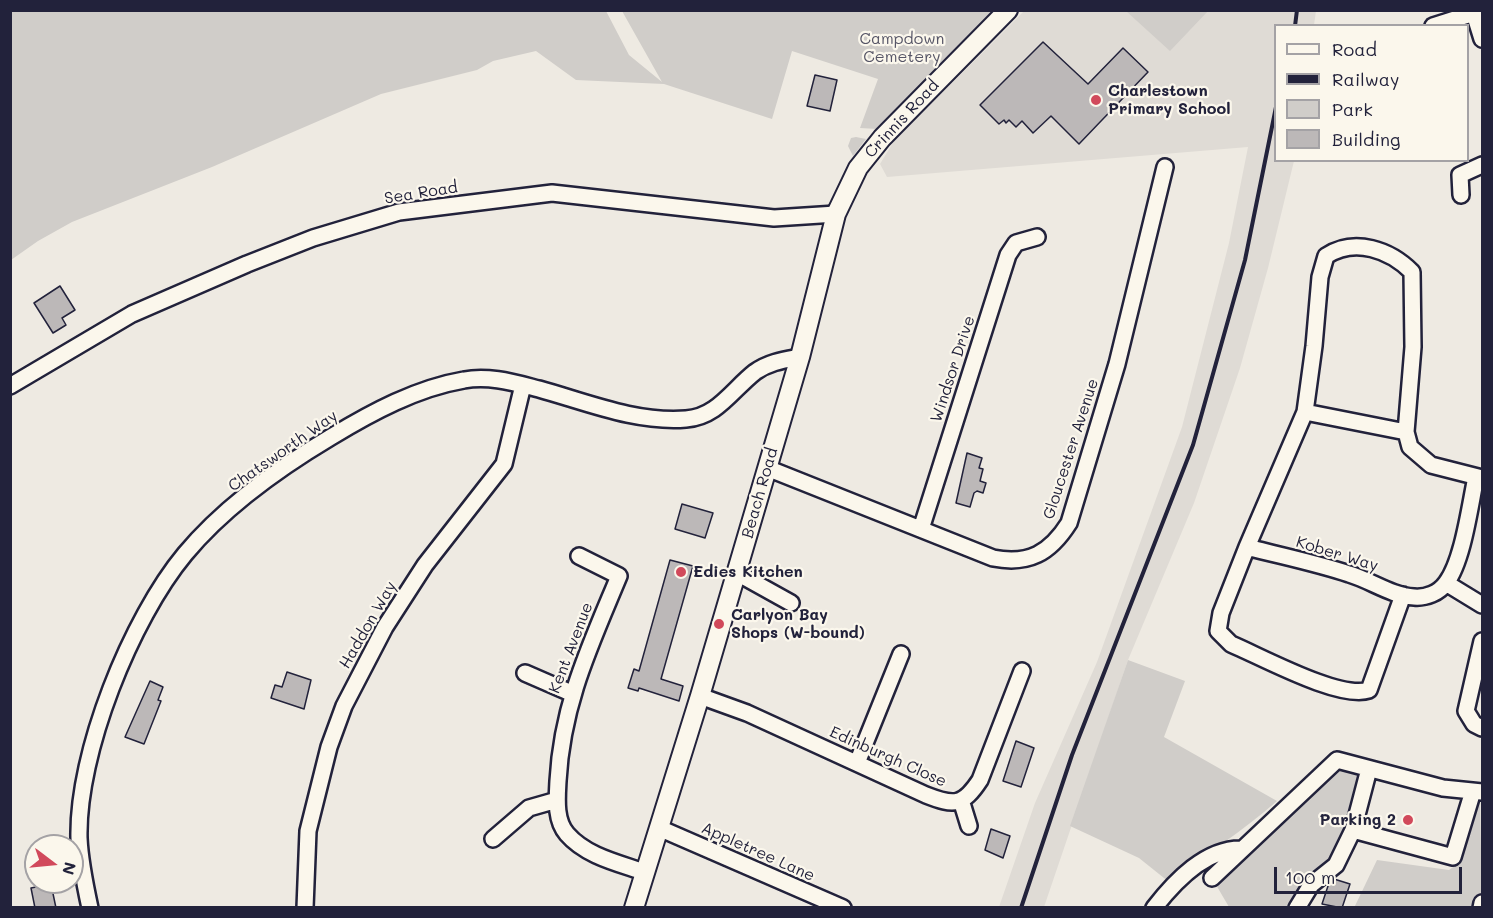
<!DOCTYPE html>
<html>
<head>
<meta charset="utf-8">
<style>
  body { margin:0 }
  #map { position:relative; width:1493px; height:918px; overflow:hidden; background:#eeeae2; font-family:Mali,sans-serif }
  canvas { display:block }
  .frame { position:absolute; inset:0; border:12px solid #22223b; pointer-events:none }
  .legend { position:absolute; left:1274px; top:24px; width:195px; height:138px; box-sizing:border-box; background:#fbf7ec; border:2px solid #a4a2a5; margin:0; padding:8px 10px; list-style:none; font-size:18px; color:#22223b }
  .legend li { display:flex; align-items:center; gap:12px; height:30px }
  .legend b { width:30px; border:2px solid #a4a2a5 }
  .north { position:absolute; left:24px; top:834px; width:60px; height:60px; box-sizing:border-box; background:#fbf7ec; border:2px solid #a4a2a5; border-radius:50%; rotate:106deg; font-size:16px; font-weight:700; line-height:24px; text-align:center; color:#22223b }
  .north::after { content:''; display:block; margin:auto; width:21px; height:27px; background:#d1495b; clip-path:polygon(50% 0,100% 100%,50% 72%,0 100%) }
  .scale { position:absolute; left:1274px; top:867px; width:188px; height:27px; box-sizing:border-box; border:3px solid #22223b; border-top:0; padding-left:8px; font-size:18px; line-height:21px; white-space:nowrap; color:#22223b; -webkit-text-stroke:4px #fbf7ec; paint-order:stroke }
</style>
</head>
<body>
<div id="map">
<canvas width="1493" height="918"></canvas>
<div class="frame"></div>
<ul class="legend">
<li><b style="height:8px;background:#fbf7ec"></b>Road</li>
<li><b style="height:8px;background:#22223b"></b>Railway</li>
<li><b style="height:16px;background:#d0cdc9"></b>Park</li>
<li><b style="height:16px;background:#bcb8b8"></b>Building</li>
</ul>
<div class="north">N</div>
<div class="scale">100 m</div>
</div>
<script>
const ctx = document.querySelector('canvas').getContext('2d');
ctx.lineJoin = 'round';
function paint(path, color) { ctx.fillStyle = color; ctx.fill(path, 'evenodd'); }
function stroke(path, color, width, dash) { ctx.strokeStyle = color; ctx.lineWidth = width; ctx.lineCap = dash ? 'butt' : 'round'; ctx.setLineDash(dash || []); ctx.stroke(path); }
function write(font, color, halo, rows, align = 'center') {
  ctx.font = font + ' Mali,sans-serif'; ctx.lineWidth = 4.5; ctx.setLineDash([]); ctx.textBaseline = 'middle'; ctx.strokeStyle = halo; ctx.fillStyle = color; for (const [text, x, y, turn = 0] of rows) {
    ctx.save(); ctx.translate(x, y); ctx.rotate((+turn || 0) * Math.PI / 180); ctx.textAlign = isNaN(turn) ? turn : align; if (halo) ctx.strokeText(text, 0, 0); ctx.fillText(text, 0, 0); ctx.restore();
  }
}
paint(new Path2D(`
  M1024,11H1316L1314,25L1276,26V160L1294,161L1268,268L1240,368L1194,503L1128,660L1044,907H999L1035,803L1097,662L1182,427L1229,243L1248,147L887,177L880,164L894,141Z`), '#dfdbd5');
paint(new Path2D(`
  M11,10L606,11L629,55L662,82L622,11H994L877,129L860,128L878,79L792,51L772,119L664,84L576,80L536,51L493,61L477,70L381,94L212,167L72,222L38,241L11,260Z
  M1126,11H1208L1170,51Z
  M856,137L866,139L853,156L848,146L851,138Z
  M1128,660L1185,681L1164,737L1277,801C1243,831 1205,855 1169,882L1139,858L1070,826Z
  M1337,760L1360,767L1340,838L1347,841L1297,907H1229L1212,878Z
  M1480,791L1482,907L1354,908L1377,860L1449,870L1459,863Z`), '#d0cdc9');
const building = new Path2D(`
  M1043,42L1088,84L1123,48L1148,72L1079,144L1051,116L1033,133L1022,121L1016,127L1009,120L1006,123L1004,120L999,124L980,105Z
  M815,75L837,80L830,111L807,106Z
  M60,286L75,310L62,318L66,325L53,333L34,303Z
  M967,453L982,458L979,468L983,469L980,481L986,483L983,493L977,491L974,493L970,507L956,503Z
  M682,504L713,513L705,538L675,529Z
  M670,560L693,566L661,679L683,686L679,701L639,688L638,691L628,688L634,669L639,671Z
  M287,672L311,680L304,709L271,698L275,685L282,687Z
  M150,681L163,687L158,700L161,701L144,744L125,737Z
  M1016,741L1034,748L1021,787L1003,781Z
  M991,829L1010,836L1003,858L985,850Z
  M1334,879L1350,884L1342,908L1322,904L1329,883Z
  M51,884L56,908H35L31,888Z`);
paint(building, '#bcb8b8');
stroke(building, '#22223b', 1.5);
const minor = new Path2D(`
  M1473,10L1482,39
  M1433,26L1474,13
  M1461,195L1460,175L1482,165
  M10,386L132,314L247,264L313,238L399,212L552,193L774,218L836,214
  M1305,412L1406,432
  M767,468L993,558C1029,565 1050,553 1069,523L1117,364L1165,167
  M1476,477C1470,505 1463,561 1446,583C1439,593 1426,598 1414,597C1392,596 1370,580 1349,574C1316,563 1281,556 1247,547L1305,412L1314,346L1320,277L1326,256C1355,237 1390,250 1412,272L1413,347L1406,432L1410,447L1431,465L1482,478
  M921,529L1008,255L1016,243L1037,237
  M1247,547L1221,613L1218,631L1231,644C1262,657 1340,700 1369,690L1403,595
  M579,556L619,576C590,646 562,704 558,781C557,799 555,820 567,834C586,856 618,863 644,872
  M737,573L791,603
  M1446,583L1482,605
  M1482,641L1466,711L1474,724L1482,728
  M525,673L571,693
  M700,696L747,713L926,795C954,806 963,806 980,780L1022,671
  M857,763L901,654
  M961,800L969,826
  M659,828L843,908
  M1353,830L1369,769
  M493,839L529,808L557,800
  M1212,878L1337,760L1443,788L1482,792
  M90,908C85,885 80,861 79,838C77,753 131,619 185,554C224,507 279,468 331,437C372,412 417,388 464,380C489,375 515,383 539,389C586,402 636,423 686,419C717,417 732,390 755,372C769,362 784,360 800,357
  M305,908L308,831L329,747L344,706L385,627L425,565L504,464L523,385
  M1154,908C1175,881 1206,848 1242,849
  M1297,908L1311,885L1336,865L1353,830L1453,857L1473,791
  M1481,908L1482,903`);
const tertiary = new Path2D(`
  M634,908L700,696L800,357L836,214L858,168L882,138L1008,10`);
stroke(minor, '#22223b', 20);
stroke(tertiary, '#22223b', 22);
stroke(minor, '#fbf7ec', 15);
stroke(tertiary, '#fbf7ec', 18);
stroke(new Path2D(`
  M1295,26L1297,10
  M1021,908L1072,755L1193,445L1245,260L1276,107`), '#22223b', 4);
for (const [x, y, r, color] of [
  [1096,100,6,"#d1495b"],
  [681,572,6,"#d1495b"],
  [719,624,6,"#d1495b"],
  [1408,820,6,"#d1495b"]
]) { const dot = new Path2D(); dot.arc(x, y, r, 0, 2 * Math.PI); ctx.fillStyle = color; ctx.fill(dot); stroke(dot, '#fbf7ec', 2); }
write('16px', '#565566', '#fbf7ec', [
  ["Campdown",902,39],
  ["Cemetery",902,57]
]);
write('bold 16px', '#22223b', '#fbf7ec', [
  ["Charlestown",1108,91],
  ["Primary School",1108,109],
  ["Edies Kitchen",693,572],
  ["Carlyon Bay",731,615],
  ["Shops (W-bound)",731,633],
  ["Parking 2",1396,820,"right"]
], 'left');
write('16px', '#22223b', '#fbf7ec', [
  ["Crinnis Road",902,119,-47],
  ["Sea Road",421,193,-9],
  ["Windsor Drive",953,369,-72],
  ["Gloucester Avenue",1071,449,-72],
  ["Chatsworth Way",283,451,-35],
  ["Beach Road",760,493,-74],
  ["Kober Way",1337,554,17],
  ["Haddon Way",368,625,-60],
  ["Kent Avenue",571,648,-69],
  ["Edinburgh Close",888,757,24],
  ["Appletree Lane",758,852,24]
]);
</script>
</body>
</html>
